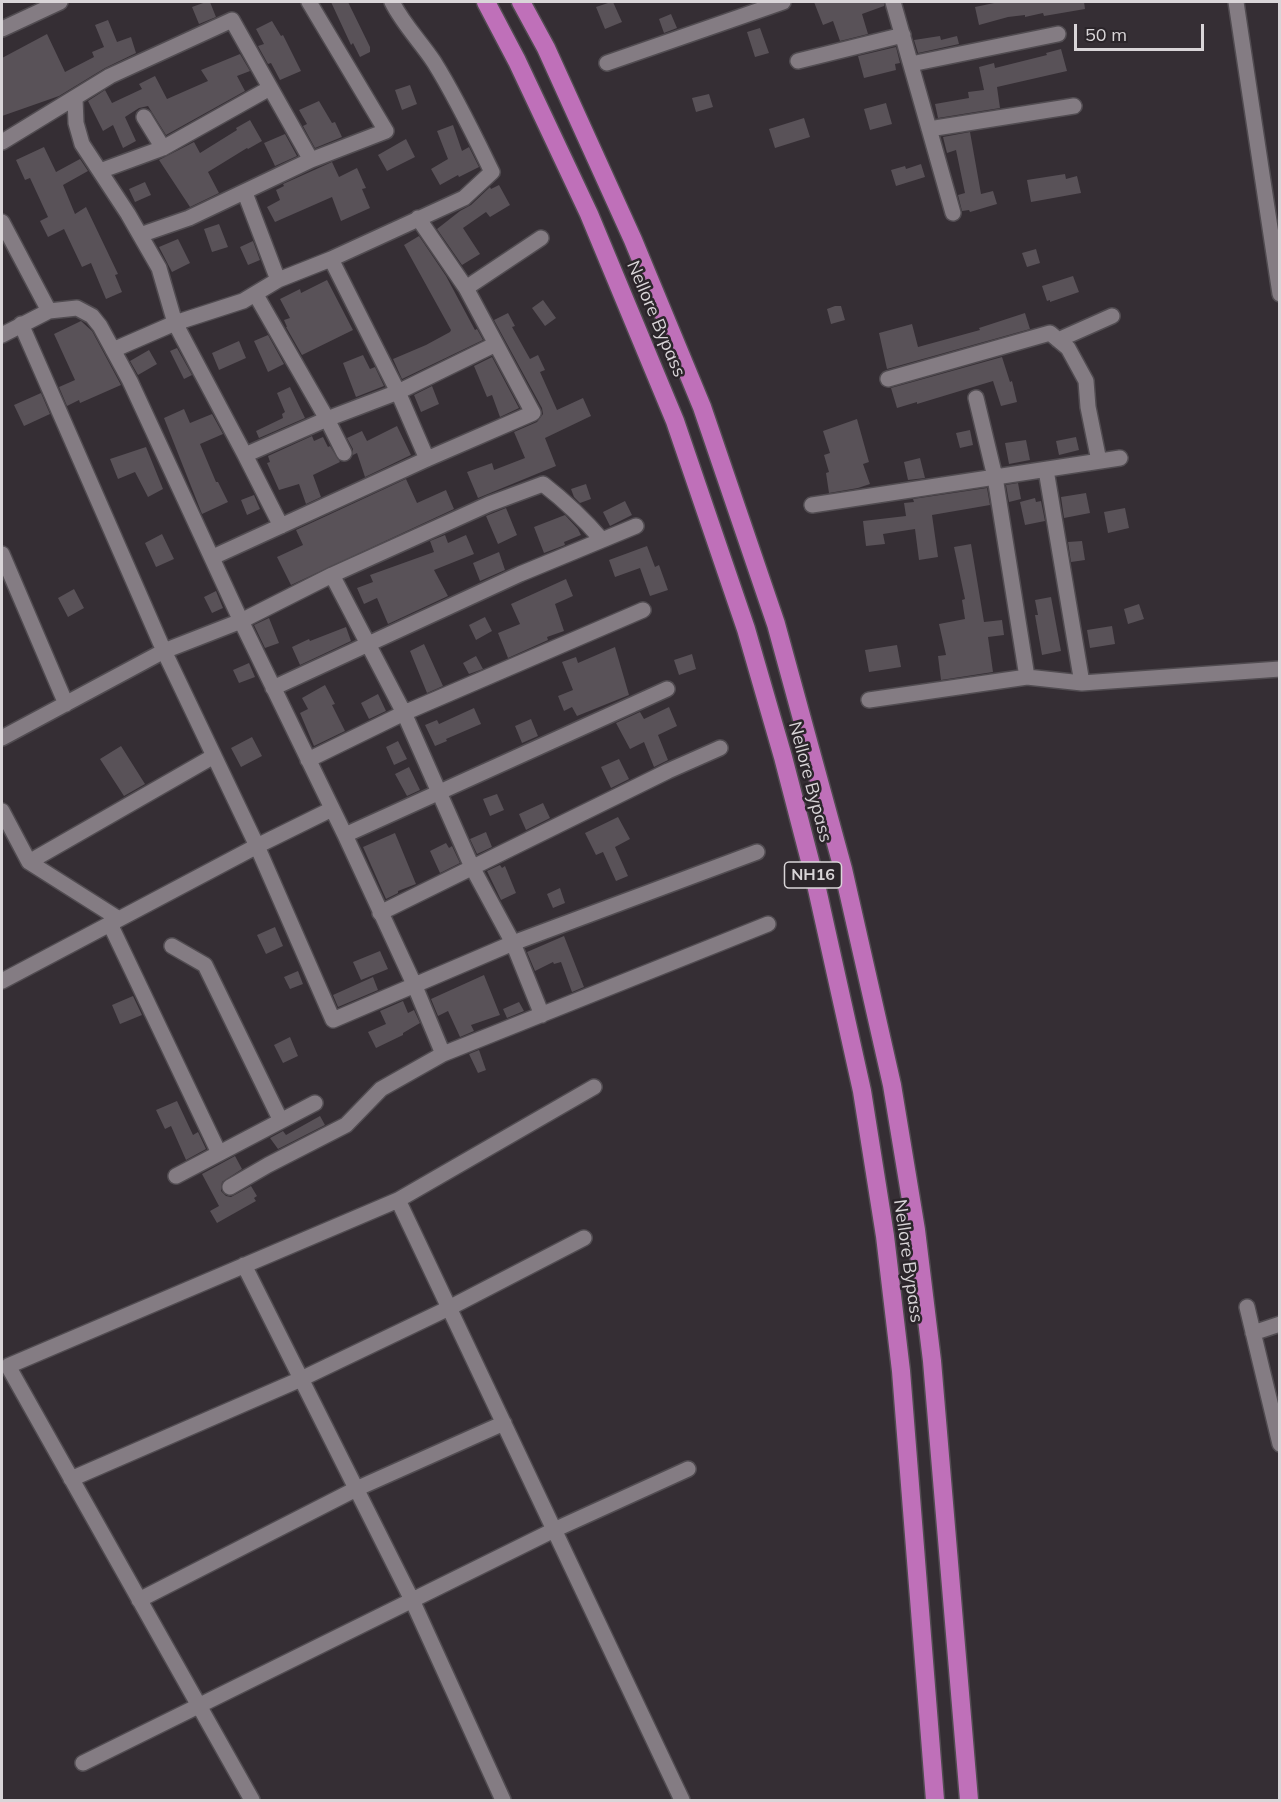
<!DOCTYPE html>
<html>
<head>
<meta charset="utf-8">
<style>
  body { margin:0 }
  #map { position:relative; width:1281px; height:1802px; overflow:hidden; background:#352e34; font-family:Mulish,sans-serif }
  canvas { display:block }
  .frame { position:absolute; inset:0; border:3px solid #d9d5d8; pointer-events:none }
  .scale { position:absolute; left:1074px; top:24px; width:130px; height:27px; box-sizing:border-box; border:3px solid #d9d5d8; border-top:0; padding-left:8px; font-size:18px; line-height:21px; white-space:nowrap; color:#d9d5d8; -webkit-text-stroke:4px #2b252a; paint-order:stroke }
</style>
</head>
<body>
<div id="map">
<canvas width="1281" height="1802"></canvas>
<div class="frame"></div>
<div class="scale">50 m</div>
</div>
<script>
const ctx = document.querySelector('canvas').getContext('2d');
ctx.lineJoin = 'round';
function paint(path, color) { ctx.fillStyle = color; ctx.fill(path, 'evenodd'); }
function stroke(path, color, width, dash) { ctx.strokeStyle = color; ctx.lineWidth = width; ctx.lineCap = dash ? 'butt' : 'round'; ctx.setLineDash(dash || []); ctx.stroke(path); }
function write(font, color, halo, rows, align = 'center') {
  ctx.font = font + ' Mulish,sans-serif'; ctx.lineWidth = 5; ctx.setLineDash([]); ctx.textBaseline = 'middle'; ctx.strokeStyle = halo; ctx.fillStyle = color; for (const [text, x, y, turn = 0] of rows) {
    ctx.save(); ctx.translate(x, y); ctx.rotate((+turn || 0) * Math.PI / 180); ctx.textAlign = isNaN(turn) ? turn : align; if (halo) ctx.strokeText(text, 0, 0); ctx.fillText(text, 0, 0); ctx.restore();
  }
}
paint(new Path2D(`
  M206,2H210L216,17L199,24L192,7Z
  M331,2H348L370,47V52L360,57L353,43L351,45Z
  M611,2H613L622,22L605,29L596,7Z
  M814,2H884V6L862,14L868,34L840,41L833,21L823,25Z
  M999,2H1084L1085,9L1044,16L1043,13L1025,17V15L1008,17L979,25L975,7Z
  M671,14L677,28L664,33L659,19Z
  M108,20L117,42L131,37L136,53L105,68L59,96L2,116V58L47,34L65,72L94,57L92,52L104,47L95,25Z
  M272,21L281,36L283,35L301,71L280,80L271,63L268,64L258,46L264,44L256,29Z
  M760,28L769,53L755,57L747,32Z
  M940,36L941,40L957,36L959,44L918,53L914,40Z
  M896,47L900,63L895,64L896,70L864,78L858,56Z
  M1061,49L1067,71L997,87L1000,108L938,118L935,104L969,98L968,92L984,90L979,67L994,63L995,68L1047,55L1046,53Z
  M240,54L250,71L237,76L245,91L166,135L148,106L139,108L125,117L136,141L123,148L113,125L103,131L88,101L105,90L112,103L142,89L139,84L155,76L167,99L208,81L201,70Z
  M410,85L417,104L402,110L395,90Z
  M709,94L713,107L696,112L692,98Z
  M319,101L332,123L335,122L342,137L315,148L303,126L307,124L299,110Z
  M886,103L892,124L870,130L864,109Z
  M804,118L810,137L775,148L769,129Z
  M250,120L262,141L248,149L247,148L208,172L219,193L190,207L159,160L194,142L200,153L237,130L236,128Z
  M453,125L462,151L469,147L479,167L459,177L458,175L440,185L431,169L448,159L437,131Z
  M970,132L981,194L993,191L997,204L970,212L969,210L962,211L958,195L965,193L956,150L947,153L943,137Z
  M285,134L297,156L275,166L264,143Z
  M406,139L415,157L387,171L378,155Z
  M44,147L56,172L80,159L88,171L63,185L75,214L86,207L118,274L115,275L122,292L106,299L91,263L82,267L64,229L48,237L40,221L48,217L30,178L25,180L16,160Z
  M332,162L339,177L357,168L366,188L362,189L370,208L341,221L332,197L275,222L267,207L280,200L276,190L284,186L283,184Z
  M921,164L925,177L896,186L891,170L905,166L906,169Z
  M1065,174L1066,179L1077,176L1081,193L1031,202L1027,180Z
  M145,182L151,195L135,202L129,189Z
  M499,185L510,205L490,217L486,212L463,228L480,254L462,265L437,229L460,211L471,205L490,187L491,189Z
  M219,224L228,247L212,252L204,229Z
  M419,236L446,276L475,330L477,329L483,340L402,379L393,359L426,345L450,332L451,330L404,245Z
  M178,239L190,263L172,272L159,247Z
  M253,241L260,260L248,265L240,247Z
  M1036,249L1040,263L1027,267L1022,253Z
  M1073,276L1079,292L1050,302V300L1047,301L1042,286Z
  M327,280L353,330L302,355L286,327H287L284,320L290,318L280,299L300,289L301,293Z
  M543,300L556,318L545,326L532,308Z
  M835,306H841L845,320L831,324L827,309Z
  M508,313L515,326L512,327L530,359L538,355L545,370L540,372L557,410L583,398L591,416L545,438L556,466L478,498L467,472L492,463L494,470L525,458L514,432L537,422L543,414L542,408L494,320Z
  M1025,313L1030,329L887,369L879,333L912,324L918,347L980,330L979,328Z
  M81,321L92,331L121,385L80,403L79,400L67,406L59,387L75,380L54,334Z
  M268,335L284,364L268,372L254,341Z
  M239,341L246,358L219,370L212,353Z
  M177,348L192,375L184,379L170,351Z
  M149,350L157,364L138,375L130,361Z
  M363,355L370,369L375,367L384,386L356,397L343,363Z
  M492,357L519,408L500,417L492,395L487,397L474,366Z
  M1002,357L1010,382L1012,381L1017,402L1001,406L993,381L917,404V402L897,408L891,388Z
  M432,386L439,404L421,412L414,395Z
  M290,387L305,418L259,438L256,431L283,418L282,414L285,412L277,393Z
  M41,393L50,414L24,426L14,405Z
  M184,409L190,423L212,414L223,434L200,444L216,482H218L228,502L202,514L164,418Z
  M857,419L869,462L863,464L870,484L858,488L829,493L826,473L829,472L824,455L830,453L823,431Z
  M397,426L411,455L365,477L357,453L353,455V449L347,438L362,431L367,441Z
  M970,430L973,445L960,448L956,433Z
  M312,436L314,441L323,437L328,447L330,446L340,462L313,475L321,497L306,504L299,484L279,490L267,463L270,462L268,456Z
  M1076,437L1079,450L1059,455L1056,441Z
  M1026,440L1030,460L1009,464L1005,443Z
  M146,447L163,489L148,497L135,472L118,479L110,459Z
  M920,458L925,478L908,480L904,462Z
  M406,479L417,503L446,490L454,509L291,585L277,557L303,545L296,530Z
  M1018,483L1021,499L1009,502L1006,485Z
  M586,484L591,499L580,503L574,497L571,489Z
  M987,488L990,505L932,515L938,557L919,560L915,529L883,534L885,544L866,546L863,521L906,516L904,503L914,502L913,499Z
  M1086,493L1090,513L1064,518L1061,497Z
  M254,495L260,509L247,515L241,500Z
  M1035,498L1036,502L1041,501L1045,521L1025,525L1020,502Z
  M625,501L632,515L610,526L603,512Z
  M506,508L517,535L498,544L486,516Z
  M1125,508L1129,528L1108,533L1104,512Z
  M565,515L578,529L581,535L564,542L565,545L544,553L534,527Z
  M162,534L174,559L156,567L145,543Z
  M445,535L448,543L466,535L474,554L434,570L448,596L388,624L377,598L364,604L357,588L373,582L370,575L434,552L430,541Z
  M1082,541L1085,560L1071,562L1068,542Z
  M971,544L984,622L1002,620L1004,635L988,637L993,672L941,680L938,656L946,655L939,624L965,619L962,600L965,599L954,547Z
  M647,546L655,567L659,565L668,590L650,596L640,568L615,577L609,560Z
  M499,552L505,570L480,581L473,563Z
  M566,579L573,596L555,604L564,631L547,637L548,640L508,658L498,633L520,624L511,604Z
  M74,589L84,608L68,617L58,598Z
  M216,591L223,608L212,613L204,597Z
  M1051,597L1061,651L1042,655L1035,615H1038L1035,600Z
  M1139,604L1144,619L1128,624L1124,609Z
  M485,617L492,631L476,640L469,625Z
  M269,618L279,643L265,648L254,625Z
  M1112,626L1115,644L1090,648L1087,630Z
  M346,627L351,641L300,665L292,647L309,639L310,641Z
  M424,644L443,686L427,693L410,651Z
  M897,645L901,667L869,672L865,650Z
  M615,647L629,695L577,716L572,707L564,711L558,696L573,690L562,662L576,657L578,663Z
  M692,654L696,669L679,675L674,660Z
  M476,656L483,669L469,674L463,663Z
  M249,663L255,677L239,683L233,670Z
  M325,685L335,704L332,705L345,731L314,746L300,713L308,709L302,698Z
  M378,694L386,711L369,719L361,703Z
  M669,707L677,726L658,735L668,760L654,767L644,742L630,749L616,723L640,712L644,719Z
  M474,708L481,724L446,739L447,741L435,746L425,725L437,720L439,724Z
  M531,719L538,736L522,743L515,726Z
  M252,737L262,756L241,767L231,748Z
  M398,741L407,759L394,765L386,747Z
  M121,746L145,784L124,796L100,759Z
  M619,759L629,779L611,788L601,767Z
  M409,767L420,790L407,796L395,774Z
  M497,794L504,810L490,816L483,799Z
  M543,803L550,818L526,830L519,814Z
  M618,817L630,839L615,847L628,876L616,881L603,852L596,855L585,833Z
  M486,832L492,847L477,854L470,839Z
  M395,833L416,884L398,891V893L386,899L363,847Z
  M446,843L449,848L452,846L460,863L440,873L430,851Z
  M500,865L502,868L505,866L516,893L501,900L487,871Z
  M560,888L565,903L553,908L547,894Z
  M275,927L283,946L266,954L257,935Z
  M564,936L584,987L572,992L561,962L554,964L553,962L535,971L527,952Z
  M380,951L388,969L361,980L353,962Z
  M298,971L303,984L290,989L284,977Z
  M484,975L500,1015L471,1025L474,1031L460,1037L448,1011L438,1016L431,999Z
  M373,977L378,990L338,1007L333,995Z
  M133,996L142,1015L120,1024L112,1005Z
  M403,1001L408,1013L414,1010L420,1023L403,1033V1035L376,1048L368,1032L386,1024L380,1011Z
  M519,1002L524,1011L507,1018L503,1009Z
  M290,1037L298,1056L283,1063L274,1045Z
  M479,1050L486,1070L478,1073L469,1054Z
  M177,1101L193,1135L198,1132L206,1149L186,1160L171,1126L165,1129L156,1110Z
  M320,1116L325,1125L278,1149L270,1138L283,1131L286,1135Z
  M235,1156L242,1169L222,1182L221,1191L226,1196L231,1197L251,1186L257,1196L254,1198L256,1201L217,1223L210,1211L219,1206L202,1174Z`), '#595258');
const street = new Path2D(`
  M893,2L953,213
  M1236,2L1280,294
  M2,29L60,2
  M798,61L903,35
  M607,63L783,2
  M911,64L1058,34
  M75,99L76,123L82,144L128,214L159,268L175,323L245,455
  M144,117L163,148
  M929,129L1074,106
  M2,142L110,76L232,20L311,160
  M100,171L163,148L270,88
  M245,193L278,280
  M2,222L49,311
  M140,235L189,218L311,160L386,131L309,2
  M331,259L398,392L427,459
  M466,288L541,238
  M256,295L327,419L344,453
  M2,335L49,311L77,308L92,316L100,326L130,381L241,621L345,835L414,984L443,1054
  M1058,340L1112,316
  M113,350L175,323L243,301L278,280L331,259L464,198L492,172C474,135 456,97 434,62C420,41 403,24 392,2
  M888,379L1050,333L1068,348L1086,381L1088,407L1099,461
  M976,398L995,477L1027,677
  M1046,470L1082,683
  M812,505L1120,458
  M281,526L245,455L327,419L398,392L496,344
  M2,554L66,704
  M213,557L427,459L533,413L466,288L418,218
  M332,575L404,713L472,867L513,943L542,1015
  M273,688L520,574L636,526
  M869,700L1027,677L1082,683L1280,669
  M2,738L164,651L241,621L332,575L489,504L543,484C565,501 584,519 602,540
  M308,760L404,713L643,610
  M332,809L257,846L333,1020L513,943L757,852
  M2,811L29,862L119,919
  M345,835L667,689
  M29,862L214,756
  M380,913L668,771L720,748
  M110,924L219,1153
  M172,946L205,965L281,1121
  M2,981L257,846L164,651L21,324
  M176,1176L315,1103
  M230,1187L268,1165L346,1125L381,1089L443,1054L768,924
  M398,1200L682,1800
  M244,1265L412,1600L503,1800
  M1247,1307L1280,1444
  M1253,1333L1280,1324
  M71,1479L301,1379L449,1308L584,1238
  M139,1600L356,1489L504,1423
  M83,1763L554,1530L688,1469
  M252,1800L8,1366L398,1200L594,1087`);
const highway = new Path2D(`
  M486,2L517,61L589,214L675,421L746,629L783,757L815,880L862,1091L885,1236L901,1371L935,1800
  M521,2L546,48L633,240L702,407L776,624L843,869L892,1085L916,1230L932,1361L969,1800`);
stroke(street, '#514c51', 18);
stroke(highway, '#514c51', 21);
stroke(street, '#847c83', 15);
stroke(highway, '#bf70b9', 18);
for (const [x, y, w] of [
  [813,875,57]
]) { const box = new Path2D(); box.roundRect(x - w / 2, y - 13, w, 26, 4.5); ctx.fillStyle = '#2b252a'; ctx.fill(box); stroke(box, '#d9d5d8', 1.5); }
write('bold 16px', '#d9d5d8', null, [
  ["NH16",813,875]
]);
write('18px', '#d9d5d8', '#2b252a', [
  ["Nellore Bypass",656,319,67],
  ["Nellore Bypass",810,782,75],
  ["Nellore Bypass",908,1261,82]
]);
</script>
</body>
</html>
